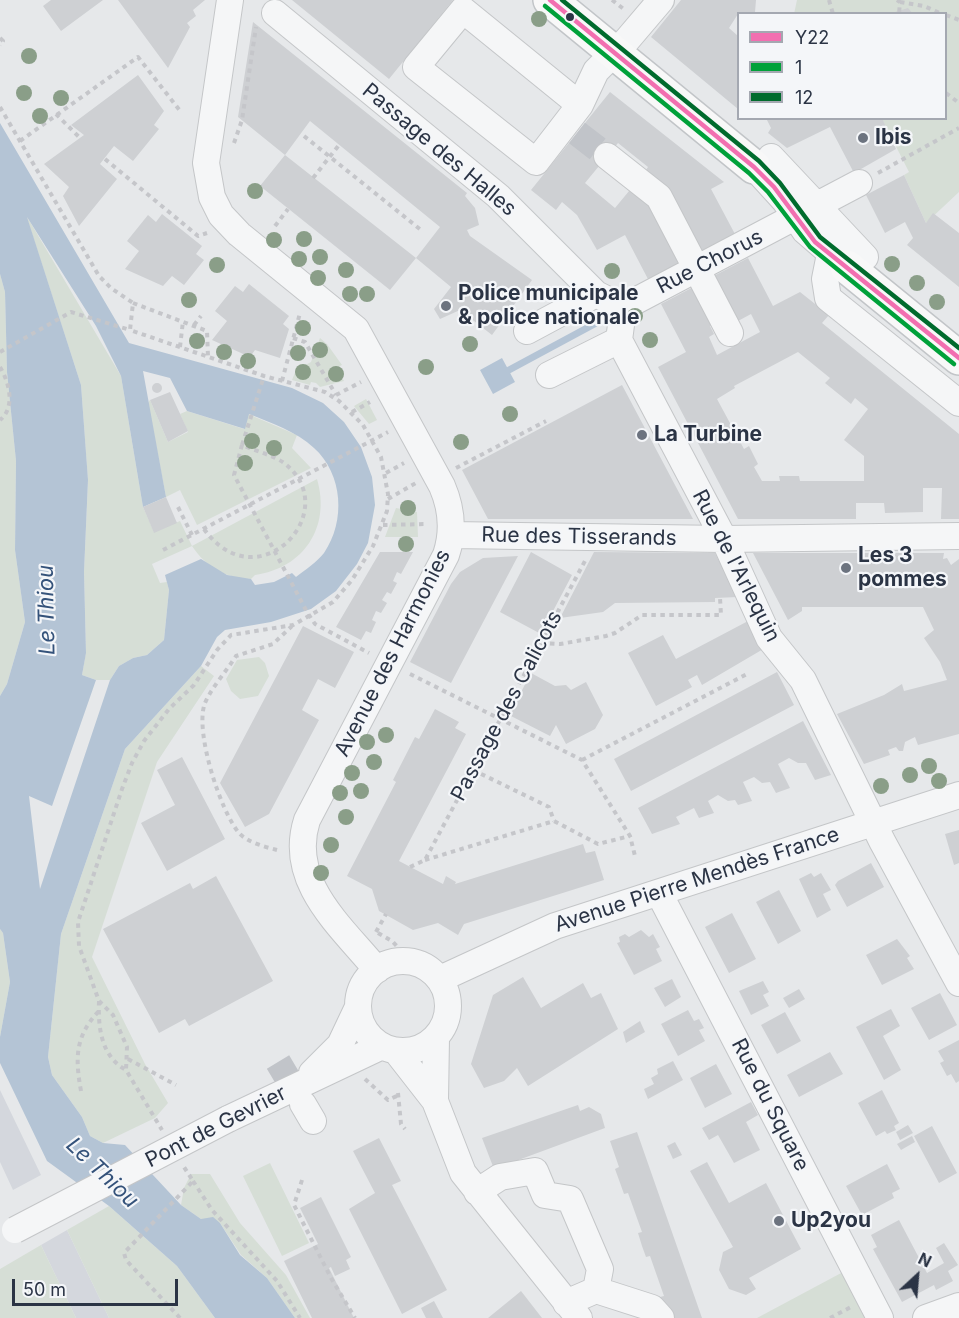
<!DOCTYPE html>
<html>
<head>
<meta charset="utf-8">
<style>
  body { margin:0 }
  #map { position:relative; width:959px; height:1318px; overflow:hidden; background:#e6e8ea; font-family:Inter,sans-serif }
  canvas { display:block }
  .legend { position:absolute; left:737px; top:12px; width:210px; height:108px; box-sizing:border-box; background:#f4f6f9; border:2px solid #a4a8b1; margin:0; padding:8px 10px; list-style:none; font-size:18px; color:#2b3445 }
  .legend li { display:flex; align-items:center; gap:12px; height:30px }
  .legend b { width:30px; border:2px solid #a4a8b1 }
  .north { position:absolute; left:887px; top:1246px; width:60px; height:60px; -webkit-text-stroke:4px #f4f6f9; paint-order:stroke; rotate:26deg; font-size:16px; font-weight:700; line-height:24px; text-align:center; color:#2b3445 }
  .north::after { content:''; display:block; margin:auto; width:21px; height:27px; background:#2b3445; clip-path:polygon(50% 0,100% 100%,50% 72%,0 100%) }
  .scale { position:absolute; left:12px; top:1279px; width:166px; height:27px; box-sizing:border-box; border:3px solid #2b3445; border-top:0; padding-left:8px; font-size:18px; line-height:21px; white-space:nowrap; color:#2b3445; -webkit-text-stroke:4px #f4f6f9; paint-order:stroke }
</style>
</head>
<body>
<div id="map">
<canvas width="959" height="1318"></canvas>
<ul class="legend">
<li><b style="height:8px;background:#f26fb0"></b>Y22</li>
<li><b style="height:8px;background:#00a13a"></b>1</li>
<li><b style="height:8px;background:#006b2d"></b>12</li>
</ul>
<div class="north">N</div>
<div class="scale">50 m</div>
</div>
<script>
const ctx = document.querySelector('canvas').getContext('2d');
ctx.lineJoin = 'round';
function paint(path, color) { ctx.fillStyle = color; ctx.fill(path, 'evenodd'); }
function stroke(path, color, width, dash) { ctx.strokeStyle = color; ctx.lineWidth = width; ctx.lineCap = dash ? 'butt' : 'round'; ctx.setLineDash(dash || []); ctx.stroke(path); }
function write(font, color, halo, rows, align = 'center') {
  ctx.font = font + ' Inter,sans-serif'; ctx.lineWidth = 4.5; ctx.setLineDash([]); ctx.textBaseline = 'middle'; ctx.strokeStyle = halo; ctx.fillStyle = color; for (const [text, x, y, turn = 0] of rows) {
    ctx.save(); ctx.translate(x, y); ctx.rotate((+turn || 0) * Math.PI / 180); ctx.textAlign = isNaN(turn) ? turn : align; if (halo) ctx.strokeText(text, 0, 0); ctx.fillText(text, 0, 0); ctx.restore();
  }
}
paint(new Path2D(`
  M0,1090L41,1175L13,1190L0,1162Z
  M67,1230L109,1318H76L41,1245Z`), '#d4d7dd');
paint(new Path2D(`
  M797,0H959V192L926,223L904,175L909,172L882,119L946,118V14H794Z
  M26,215L121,376L143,507L154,532L180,521L192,546L317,479C331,527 304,568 255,575L251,579C225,578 207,568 192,546L152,564L160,583L167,582L169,590L164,640L147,655L133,658L119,666L110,680H96L82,675L86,652L84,572L88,481L81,385Z
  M0,274L5,292L7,372L16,461L15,550L25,622L7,684L0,696Z
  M320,338L327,344L342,365L336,368L344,381L320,387L316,383L311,382L310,385L292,380L296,370L311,362Z
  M366,399L377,420L369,424L354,406Z
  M150,400L168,442L188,432L180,414L187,411L244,429L248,414L297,435L292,448L311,468L197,525L180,490L166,497L148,403Z
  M396,508L417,512L418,537H385Z
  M259,657L265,663L269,676L258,696L240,699L231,691L226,679L237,660Z
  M201,666L214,676L157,762L92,957L145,1064L168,1103L155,1118L103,1143L90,1136L82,1117L52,1075L48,1057L61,934L125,749Z
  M0,929L3,933L10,982L0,1037Z
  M270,1163L309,1243L282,1256L243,1176Z
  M191,1174H210L240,1223L286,1275L310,1318H295L267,1278L241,1255L220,1223L201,1219L181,1205L184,1188Z
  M109,1206L177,1266L215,1318H109L67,1230Z
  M41,1245L76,1318H0V1269Z
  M843,1272L865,1318H757Z`), '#d6ded6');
paint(new Path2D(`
  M0,123L129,343L292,388L323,403L344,422L361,447L372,477L375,505L368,543L357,564L336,591L311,609L271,622L225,630L217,637L201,666L125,749L61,934L48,1057L52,1075L82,1117L90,1136L103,1143L125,1145L181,1205L201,1219L213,1217L220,1223L240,1255L267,1278L295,1318H215L177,1266L109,1206L47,1161L0,1063V1037L10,982L3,933L0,929V696L7,684L25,622L15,550L16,461L7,372L5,292L0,274ZM27,217L96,326L121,376L143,507L166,497L143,371L170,378L187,411L245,429L249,414C271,423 296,431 314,448C343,474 346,521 324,553C317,562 305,570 296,577L292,573L274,582L255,585L251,579L227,575L201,559L165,575L169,590L164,640L147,655L133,658L119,666L110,680L40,889L29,796L52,806L96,680L82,675L86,653L84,572L88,480L81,385Z
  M502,358L515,382L493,394L480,370Z`), '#b4c4d5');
stroke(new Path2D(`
  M509,370L600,321`), '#b4c4d5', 7);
paint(new Path2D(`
  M51,0H103L61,31L43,6Z
  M118,0H205L193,10L196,16L187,23L190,27L168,68Z
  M292,0H453L389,79Z
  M681,0H756L755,12L738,14L729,28L738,36V109L651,37Z
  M908,8L913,14H892V13Z
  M253,22L467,193L465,196L475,208L479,225L467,230L470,236L532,280L492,335L460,310L440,319L434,309L451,287L416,258L440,227L310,121L285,155L238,117Z
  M138,75L164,111L154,125L159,129L133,161L114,146L100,164L117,179L79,226L63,196L69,187L44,164L84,135L71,125Z
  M610,92L724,182L711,189L736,236L698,255L644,173L648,167L618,143L585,183L615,208L634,185L655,200L687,261L649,281L625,235L597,250L577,215L562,202L556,210L531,190Z
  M766,118H882L896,149L854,173L830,127L787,148L768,133L771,128Z
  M285,155L416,258L390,290L260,186Z
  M904,175L926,223L933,213L959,233V287L907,245L913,238L905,222L885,233L866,195Z
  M162,214L202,246L196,254L204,260L184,285L172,276L163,286L125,269L139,251L127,241L148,215L156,222Z
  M748,258L773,306L800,292L829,315L822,323L959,434V519H941L942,488H923V512L885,513L884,503H856V519H738L658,367L686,352L661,304L699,284L718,321L710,326L714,334L709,337L717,355L760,332L751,314L738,321L734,313L730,315L710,278ZM798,352L830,378L825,383L851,404L855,398L868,409L844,440L864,456V481H800L799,476H779L780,481H762L754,467L758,464L749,446L744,449L717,399L735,388L734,386Z
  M249,284L289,316L283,324L289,329L280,358L255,350L250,357L212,340L227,321L215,311L235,286L243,292Z
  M152 388a5 5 0 1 1 10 0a5 5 0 1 1-10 0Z
  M622,385L693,519H488L462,470Z
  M170,392L188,431L168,442L150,400Z
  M166,497L177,523L154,533L143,507Z
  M380,552H413L401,574L397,572L393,581L397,583L391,594L387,592L382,600L387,603L381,613L376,611L372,620L376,622L371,633L366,631L361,640L336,627Z
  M531,552L572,575L541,634L500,612Z
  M594,552L715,553L738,597L715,598V602L615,603L603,612L560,618Z
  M753,553H944L943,559L947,558L951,565L959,559V734L918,745L915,737L905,742L903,751H899L896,747L888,750L890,755L864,764L837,714L884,695L902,684L904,691L947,680L940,662L924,638L934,630L923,607H802V611L788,620Z
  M518,556L451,683L410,662L451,584L460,572L483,558Z
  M750,620L765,648L702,685L697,675L688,680L692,687L656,706L628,653L663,635L676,659Z
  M303,626L354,652L335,688L318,679L302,710L319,720L269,814L245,827L220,783Z
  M777,672L794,705L631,791L614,759Z
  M531,673L555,686L566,685L571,690L586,682L603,715L595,729L566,744L556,725L550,736L509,715Z
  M435,709L459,722L455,728L466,734L399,861L443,884L446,876L456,882L455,884L583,844L586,853L595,851L604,880L464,924L458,935L438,923L413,930L379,911L372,889L347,876L396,782L393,780L415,737L419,739Z
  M803,721L831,775L815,780L806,763H798L789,758L778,764L790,788L776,793L770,782L762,783L754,777L743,782L752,801L738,805L735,800L728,801L718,795L708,801L714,813L699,818L694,808L676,817L680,824L652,834L638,808Z
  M182,757L225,839L167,871L141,823L175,805L157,770Z
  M959,830V863L954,865L945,834Z
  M871,863L884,887L847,907L835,885L838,881Z
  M811,873L814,877L821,873L831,890L823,894L831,910L817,918L799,879Z
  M216,876L273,981L189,1026L185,1019L159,1033L103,929L190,883L193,889Z
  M779,890L801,931L778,944L756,902Z
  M732,913L756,959L729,973L705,927Z
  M641,930L649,937L653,934L660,947L656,949L662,961L634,975L617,943L620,942L619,937L625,934L629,937Z
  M897,939L910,956L907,958L914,969L882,985L866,955Z
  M523,977L541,1008L583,983L591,998L601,993L618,1029L528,1086L517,1068L504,1081L484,1088L471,1064L493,995Z
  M672,979L681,997L665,1007L654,988Z
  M763,981L769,992L763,995L769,1006L751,1015L739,991Z
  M799,989L805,999L789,1008L783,998Z
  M940,993L957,1025L929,1040L911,1008Z
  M891,1009L900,1026L883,1036L901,1070L884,1080L856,1027Z
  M688,1010L694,1021L699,1019L704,1028L699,1030L705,1041L678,1056L661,1024Z
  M785,1012L801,1041L777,1054L761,1025Z
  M640,1021L645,1032L626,1043L623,1032Z
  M959,1040V1081L956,1083L951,1074L947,1076L940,1063L944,1061L938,1051Z
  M830,1052L843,1074L799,1097L787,1075Z
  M673,1061L683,1080L648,1099L644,1089L654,1084L651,1078L658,1074L657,1069Z
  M716,1064L732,1094L705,1108L690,1078Z
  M882,1090L899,1123L894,1126L896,1130L887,1134L885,1131L876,1136L858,1103Z
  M751,1102L758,1115L746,1122L760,1150L734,1163L718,1135L709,1140L702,1128Z
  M578,1105L580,1111L589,1107L601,1114L605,1128L494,1169L482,1138Z
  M908,1125L913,1133L900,1140L896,1132Z
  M932,1126L957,1173L939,1183L914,1136Z
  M637,1132L702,1318H667L660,1297L664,1296L650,1256L646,1257L642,1246L638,1233L642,1232L628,1193L624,1194L619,1180L615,1169L619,1167L610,1141Z
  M912,1136L915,1142L901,1150L897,1144Z
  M379,1138L401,1181L392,1185L447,1290L402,1314L349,1209L375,1193L353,1151Z
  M675,1142L682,1155L673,1159L667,1146Z
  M707,1162L729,1203L766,1183L801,1249L749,1278L756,1289L746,1295L729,1289L719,1270L723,1252L733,1247L690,1171Z
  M887,1164L900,1189L892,1193L894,1198L862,1215L846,1186Z
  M321,1197L351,1257L346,1260L350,1269L335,1276L331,1267L329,1268L354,1318H312L284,1261L318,1244L300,1208Z
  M899,1220L927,1273L944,1263L936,1248L944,1243L958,1265L948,1271L953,1281L936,1290L934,1285L902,1302L873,1249L877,1247L871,1235Z
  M521,1291L542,1318H488L515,1296Z
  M434,1301L443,1318H426L421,1308Z`), '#ced0d3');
stroke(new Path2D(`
  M577,133L607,156
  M278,1062L303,1104`), '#c1c4c9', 26, [26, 13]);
const minor = new Path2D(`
  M230,0L206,163L212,197L221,215L239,234L356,329L442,486C452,509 454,531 446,555L307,820C287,882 341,926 377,970
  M275,13L498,196L596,294
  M580,105L463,10L416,67L536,162L580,105L596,71L627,40L661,0
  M607,156L659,197L730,333
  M771,157L865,257
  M754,167L785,201L805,231L842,263
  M830,254L825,279L828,298L959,403
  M624,307L859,183
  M527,331L596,294L610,301
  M619,340L724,539L769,638L803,680L882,841L959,983
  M549,375L619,340L621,325
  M451,535L724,539L959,536
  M659,893L880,1318
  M358 1006a45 45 0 1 1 90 0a45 45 0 1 1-90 0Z
  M440,979L555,926L959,795
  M436,1038L435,1101L463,1173L579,1318
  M396,1051L435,1101
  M312,1073L340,1045L358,1007
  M303,1104L313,1121
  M228,1119L382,1046
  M477,1192L500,1177L535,1171L545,1195L570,1199L600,1269L596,1290L566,1303
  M596,1290L652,1308L661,1318
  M926,1318L959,1306`);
const major = new Path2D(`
  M550,0L754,167
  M847,267L959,358`);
stroke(minor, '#c4c6c8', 28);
stroke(major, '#c2c5c8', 36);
stroke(new Path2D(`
  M612,0L625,10
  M829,0L833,14
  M897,0L900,2L899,14
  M900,2L924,6L942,14
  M946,15L959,20
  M0,38L3,41L0,45
  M946,93L959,103
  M0,107L99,276L111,288L133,303L130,330L264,376L325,392L339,401L363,425L381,457L388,494L387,511L373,546L352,580L333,602L293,625L231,635L217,650L194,685L169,709L144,741L132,763L122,789L78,922L79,946L99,1001L113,1015L127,1047L126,1070L162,1130
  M56,114L80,138
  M304,136L421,230
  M20,141L138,57L181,112
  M234,143L242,120L256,27
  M105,159L198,236L207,233
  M878,173L959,128
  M313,178L339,145
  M275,226L288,209
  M133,303L207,331L208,357
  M194,325L201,316
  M293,338L305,342L336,395
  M180,347L183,321
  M0,352L71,312L130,330
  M0,367C9,382 16,407 0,420
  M282,381L300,313
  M336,395L361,382
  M352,412L370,402
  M242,445L234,475L307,612L315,624L369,653
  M456,468L546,421
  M386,473L404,463
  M388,499L416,483
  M178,507L192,535
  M383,525L427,524
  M204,529C258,604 346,510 284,463C273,455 255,451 242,445L264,376
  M163,550L388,432
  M541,643L560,644L606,636L615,633L642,615H721L720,598
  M410,674L582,760L630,836L635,856
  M582,760L747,674
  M473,770L549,807L554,821
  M277,850C265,847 247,842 239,833C220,810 196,735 204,706C208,692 228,669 236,656L273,644L292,626
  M425,860L554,821L598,844L630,836
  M410,867L425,860L586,559
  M376,932L386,914
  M378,933L392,941L412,962
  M99,1001C98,1028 101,1056 126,1070
  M128,1059L176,1085
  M365,1079L388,1100L399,1095
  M81,1091C75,1058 75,1036 99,1011
  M398,1093L401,1124L405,1129
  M302,1180L294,1205L331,1278L355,1318
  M193,1181L212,1210L277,1281L300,1318
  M180,1318L126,1260L124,1253L193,1181L184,1167
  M830,1318L851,1307`), '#c5c6ca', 4, [4.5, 4.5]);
stroke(minor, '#f5f6f7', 26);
stroke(major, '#f8f8f8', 33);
const minorBridge = new Path2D(`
  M15,1230L228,1119`);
stroke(minorBridge, '#c4c6c8', 28, []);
stroke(minorBridge, '#f5f6f7', 26);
stroke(new Path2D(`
  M550,0L754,167L774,187L815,242L959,358`), '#f26fb0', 4.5);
stroke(new Path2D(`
  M545,6L749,173L768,192L810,247L954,364`), '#00a13a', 4.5);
stroke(new Path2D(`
  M562,0L759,161L780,183L820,237L959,348`), '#006b2d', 4.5);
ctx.fillStyle = '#8a9e88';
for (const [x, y] of [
  [539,19],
  [29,56],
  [24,93],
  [61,98],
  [40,116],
  [255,191],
  [304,239],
  [274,240],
  [320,257],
  [299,259],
  [892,264],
  [217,265],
  [346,270],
  [612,271],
  [318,278],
  [917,283],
  [350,294],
  [367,294],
  [189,300],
  [937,302],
  [635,316],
  [303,328],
  [650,340],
  [197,341],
  [470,344],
  [320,350],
  [224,352],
  [298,353],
  [248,361],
  [426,367],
  [303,372],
  [336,374],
  [510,414],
  [252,441],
  [461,442],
  [274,448],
  [245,463],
  [408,508],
  [406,544],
  [386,735],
  [367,742],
  [374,762],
  [929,766],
  [352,773],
  [910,775],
  [939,781],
  [881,786],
  [361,791],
  [340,793],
  [346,817],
  [331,845],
  [321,873]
]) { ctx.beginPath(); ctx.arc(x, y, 8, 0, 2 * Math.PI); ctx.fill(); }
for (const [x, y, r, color] of [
  [570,17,5,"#2b3445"],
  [863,138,6,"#6c737f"],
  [446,306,6,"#6c737f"],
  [642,435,6,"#6c737f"],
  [846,568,6,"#6c737f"],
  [779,1221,6,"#6c737f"]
]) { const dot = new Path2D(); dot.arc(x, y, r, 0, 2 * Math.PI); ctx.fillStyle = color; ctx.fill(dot); stroke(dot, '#f4f6f9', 2); }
write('bold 21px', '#2b3445', '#f4f6f9', [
  ["Ibis",875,138],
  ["Police municipale",458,294],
  ["& police nationale",458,318],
  ["La Turbine",654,435],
  ["Les 3",858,556],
  ["pommes",858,580],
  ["Up2you",791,1221]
], 'left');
write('21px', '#2b3445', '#f4f6f9', [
  ["Passage des Halles",439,150,40],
  ["Rue Chorus",710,262,-27],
  ["Rue des Tisserands",579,537,1],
  ["Rue de l'Arlequin",736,566,63],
  ["Avenue des Harmonies",393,653,-63],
  ["Passage des Calicots",507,706,-62],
  ["Avenue Pierre Mendès France",697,880,-18],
  ["Rue du Square",770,1105,63],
  ["Pont de Gevrier",216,1127,-27]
]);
write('italic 22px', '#34527a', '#f4f6f9', [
  ["Le Thiou",47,610,-91],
  ["Le Thiou",102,1173,44]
]);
</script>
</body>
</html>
